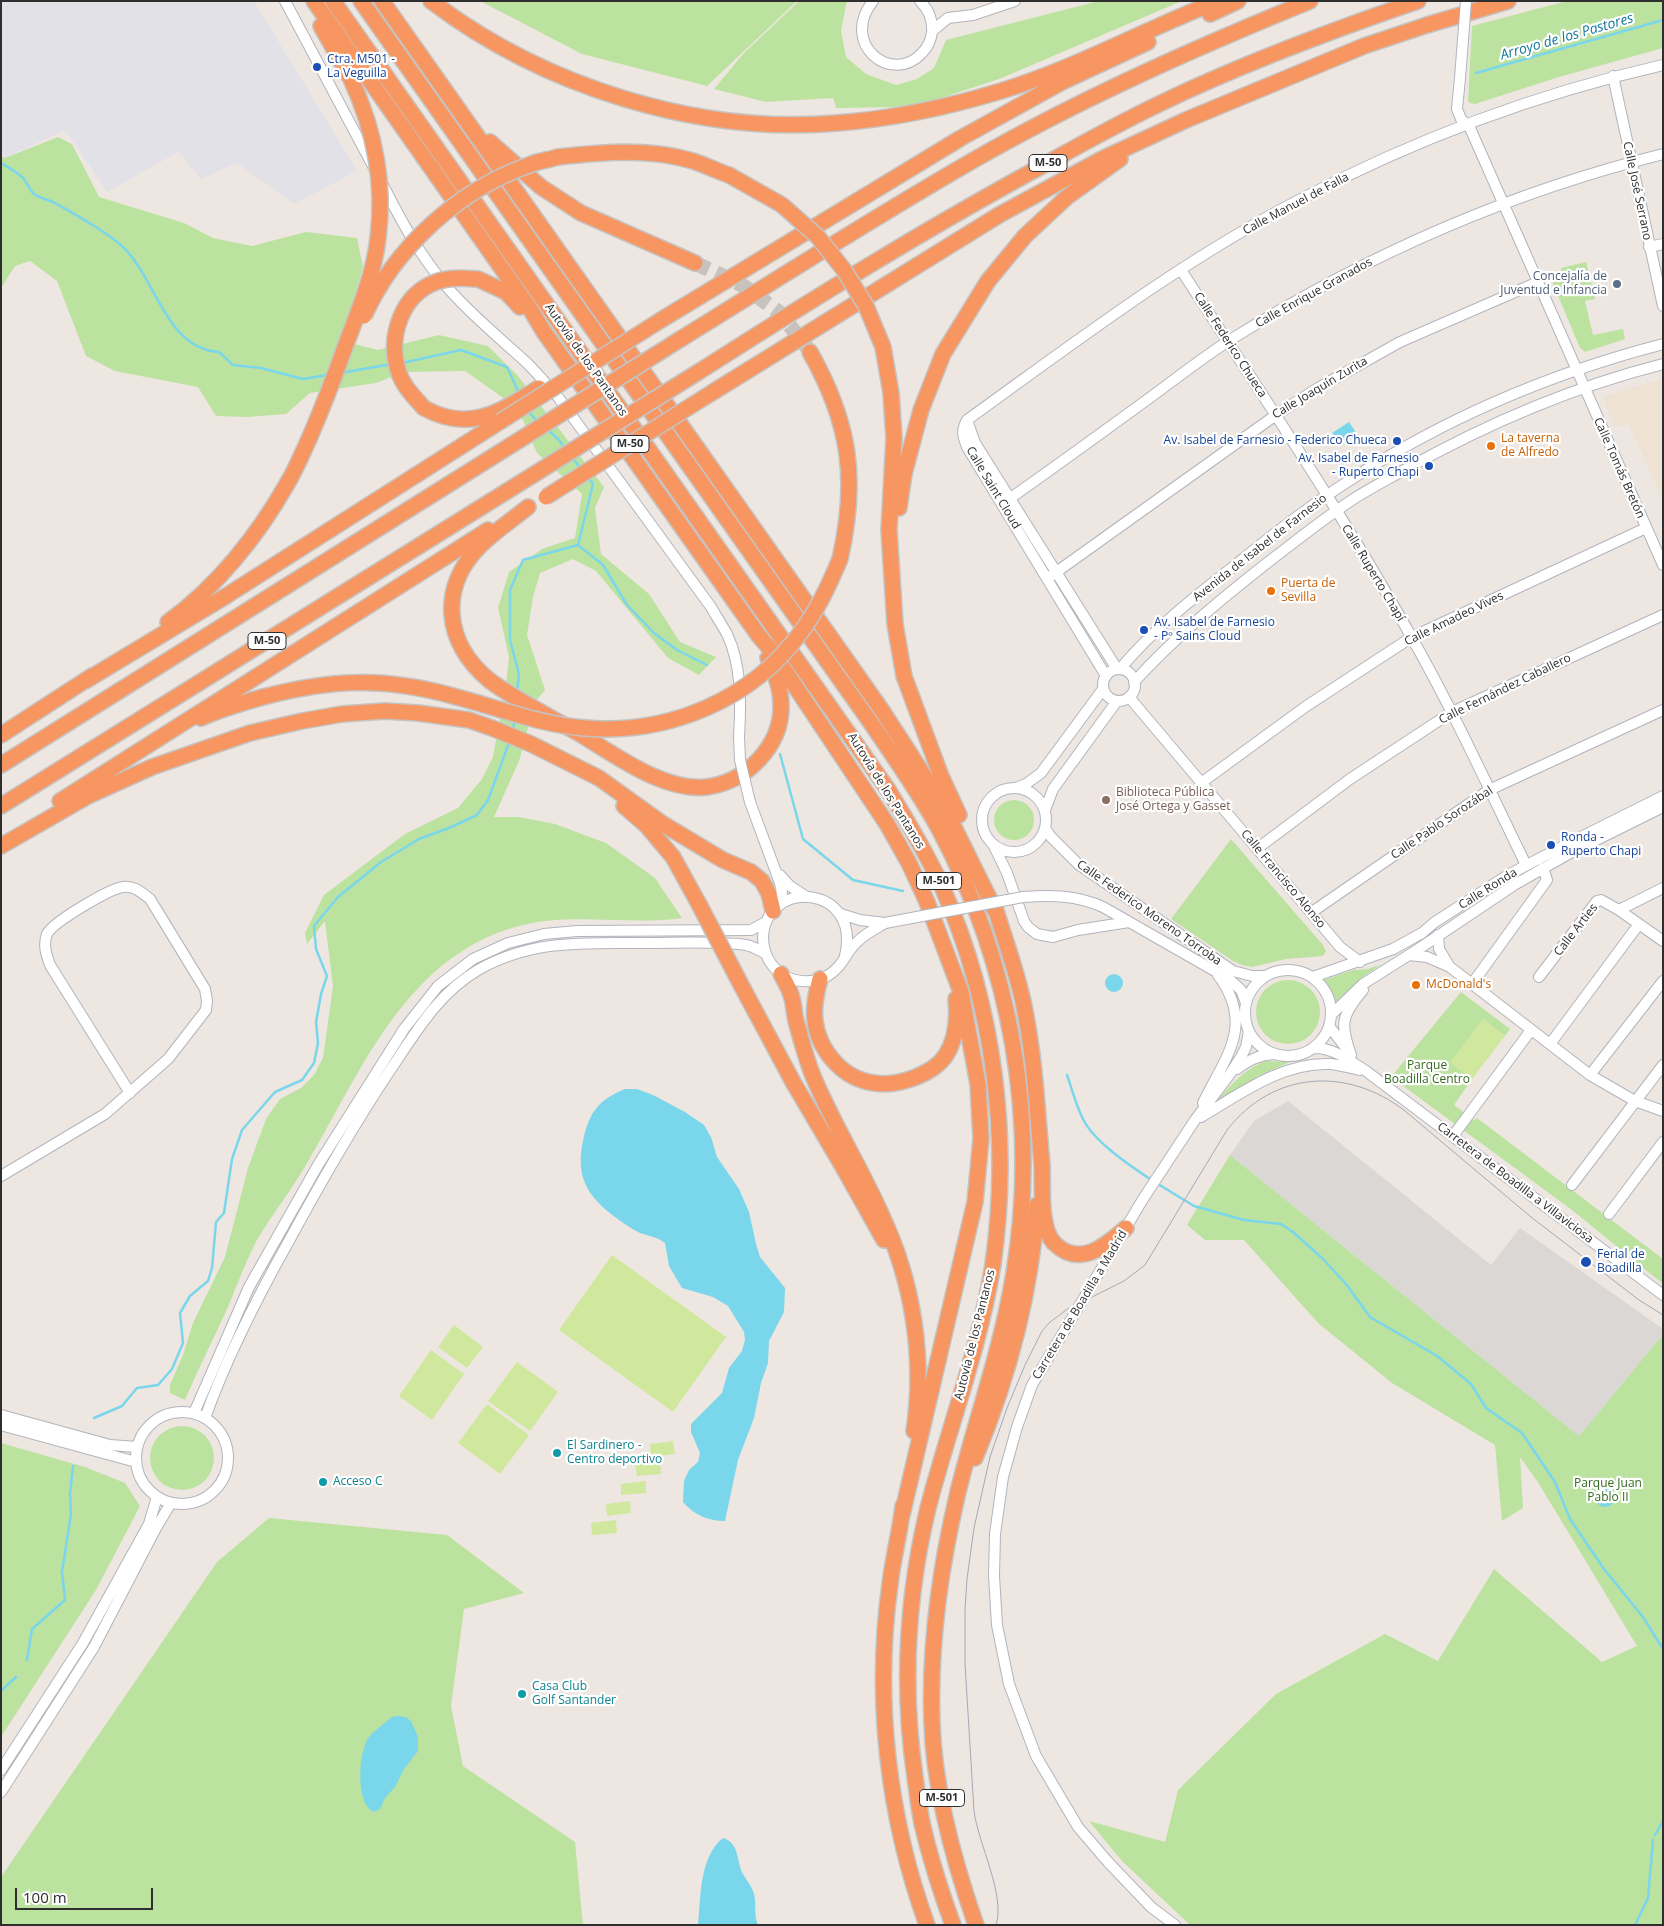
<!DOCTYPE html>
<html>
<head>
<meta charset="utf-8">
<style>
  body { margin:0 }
  #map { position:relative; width:1664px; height:1926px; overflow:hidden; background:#eee7e1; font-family:"Open Sans",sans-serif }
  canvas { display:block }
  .frame { position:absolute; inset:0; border:2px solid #2e2e2e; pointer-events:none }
  .scale { position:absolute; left:15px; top:1888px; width:138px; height:22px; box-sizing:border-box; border:2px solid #2e2e2e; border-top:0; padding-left:6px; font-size:15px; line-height:18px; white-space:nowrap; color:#2e2e2e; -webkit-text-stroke:4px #fff; paint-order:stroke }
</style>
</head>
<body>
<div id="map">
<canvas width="1664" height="1926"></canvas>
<div class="frame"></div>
<div class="scale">100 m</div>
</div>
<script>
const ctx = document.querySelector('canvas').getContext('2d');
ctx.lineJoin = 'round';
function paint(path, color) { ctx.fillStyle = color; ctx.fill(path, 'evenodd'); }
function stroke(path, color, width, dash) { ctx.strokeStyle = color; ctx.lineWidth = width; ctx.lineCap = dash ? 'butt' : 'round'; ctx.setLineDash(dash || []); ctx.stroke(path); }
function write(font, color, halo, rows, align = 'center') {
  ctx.font = font + ' "Open Sans",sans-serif'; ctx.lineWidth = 4.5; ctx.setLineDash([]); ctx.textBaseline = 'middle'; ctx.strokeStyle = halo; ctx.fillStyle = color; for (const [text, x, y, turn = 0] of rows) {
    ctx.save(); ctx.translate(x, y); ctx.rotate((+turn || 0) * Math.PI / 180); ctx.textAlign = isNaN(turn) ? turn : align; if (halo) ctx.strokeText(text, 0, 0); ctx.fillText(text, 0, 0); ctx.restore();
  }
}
paint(new Path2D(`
  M1,1H254L357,171L294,204L237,163L201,179L178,152L107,192L65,130L5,158L1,151Z`), '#e2e1e7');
paint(new Path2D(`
  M1663,379V501L1629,424L1615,427L1603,399L1606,395Z`), '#eee3d2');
paint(new Path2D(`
  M480,1H797L707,86L582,54Z
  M799,1H848L846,5L841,31L846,57L866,74L896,85L917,79L934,68L946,40L1099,1H1182L999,79L932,101L897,107L836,108L833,98L766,102L714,89L744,53Z
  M1567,1H1663V48L1559,77L1475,104L1470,103L1468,101L1472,26Z
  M58,137L72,144L99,197L184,223L213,238L252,246L306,232L357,238L363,267L342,341L378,350L439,335L488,346L518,376L604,487L595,508L601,554L649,594L680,642L716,657L699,675L668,658L596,571L573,559L540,573L533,597L527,635L545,690L535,702L519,761L494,817H519L555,824L606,843L655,878L682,918C627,926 570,911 515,927C406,958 361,1071 309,1160C293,1188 273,1213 257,1240C246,1261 237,1285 228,1307C214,1338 198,1369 185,1400L170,1393V1385L183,1355L193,1323L225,1257L248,1168L266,1119L280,1099L301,1088L314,1075L323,1058L333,986L325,921L307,944L305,933L324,895L405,834L458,808L482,779L493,757L506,685L509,657L498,608L509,572L542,549L575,538L582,494L537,453L523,420L502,397L465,371L404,372L376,383L310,393L286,414L247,417L216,416L198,387L115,371L86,356L57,281L30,261L15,266L1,288V156L5,158Z
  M1586,262L1595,299L1585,301L1593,335L1623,329L1625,339L1585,352L1580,348L1551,279L1562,277L1561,268Z
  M994 820a20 20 0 1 1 40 0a20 20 0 1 1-40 0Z
  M1231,839L1323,945L1326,951L1323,956L1286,959L1252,967L1242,965L1233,961L1171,919Z
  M1382,964L1361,978L1336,1006L1332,992L1324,980L1353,970L1368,969Z
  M1256 1012a32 32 0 1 1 64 0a32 32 0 1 1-64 0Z
  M1461,992L1510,1029L1505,1036L1483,1019L1451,1063L1472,1079L1454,1105L1474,1120L1477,1118L1663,1259V1284L1572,1210L1391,1077Z
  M1266,1061L1290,1062L1258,1076L1213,1106C1229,1087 1243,1069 1266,1061Z
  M1230,1155L1579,1436L1663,1334V1925H1190L1122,1861L1089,1821L1165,1842L1178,1790L1276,1694L1385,1634L1438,1661L1494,1569L1602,1662L1637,1646L1539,1484L1520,1457L1523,1508L1502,1521L1495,1445L1392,1383L1318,1323L1244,1240H1205L1187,1225Z
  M150 1458a32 32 0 1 1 64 0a32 32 0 1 1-64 0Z
  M1,1443L85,1467L125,1483L140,1506L96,1590L1,1737Z
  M269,1518L447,1535L524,1593L464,1609L451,1706L463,1766L575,1842L583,1925H1V1877L217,1562Z`), '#bce2a0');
paint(new Path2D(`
  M1483,1019L1505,1036L1472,1079L1450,1063Z
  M612,1255L726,1337L673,1412L559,1330Z
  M454,1325L483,1347L467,1368L438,1347Z
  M431,1350L464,1374L432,1420L399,1396Z
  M517,1362L558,1392L530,1431L488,1401Z
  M487,1404L529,1435L500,1474L458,1443Z
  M673,1441L675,1454L651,1457L650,1444Z
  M660,1461L661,1474L637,1476L635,1463Z
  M646,1481V1493L621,1495V1484Z
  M630,1501L631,1513L607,1516L606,1504Z
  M616,1520L617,1533L592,1535L591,1523Z`), '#cfe89d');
paint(new Path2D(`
  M1288,1101L1491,1265L1520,1228L1663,1329V1334L1579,1436L1230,1155L1254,1121Z`), '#dad7d4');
paint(new Path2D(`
  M1349,422L1357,434L1340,445L1332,433Z
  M1105 983a9 9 0 1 1 18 0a9 9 0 1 1-18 0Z
  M625,1089H637L653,1095L685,1112L704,1125L711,1137L717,1157L739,1189L749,1212L756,1244L760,1257L785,1288L784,1312L769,1341L768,1363L761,1383L754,1418L738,1460L725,1521C708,1521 694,1515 683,1502L684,1481L689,1470L698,1462L700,1453L691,1432V1424L722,1393L729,1368L742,1351L745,1340L744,1332L728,1306L713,1297L682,1288L669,1266L665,1243C657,1237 649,1236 640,1233C630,1228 620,1221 611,1214C582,1191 576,1171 584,1136C591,1110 599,1100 625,1089Z
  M1595 1497a10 10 0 1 1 20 0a10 10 0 1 1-20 0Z
  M397,1716L406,1717L411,1721L418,1737V1751L404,1769L395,1787L385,1798L380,1809L374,1812C355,1805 358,1751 369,1737C375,1730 385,1723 392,1717Z
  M723,1838C740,1843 736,1861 743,1874C747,1881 752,1886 754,1894C757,1905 753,1914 758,1925H698C701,1897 699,1857 723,1838Z`), '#7ad6ea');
stroke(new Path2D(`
  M1476,73L1663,20
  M1,163C8,167 17,172 23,178C27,183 30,190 34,194C39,198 49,200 55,203C76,215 109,233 125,249C157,282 167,349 219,352L233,365L261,368L303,379L328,375
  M402,363L461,350L507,367L520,395
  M341,373L392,364
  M528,411L537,421
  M547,429L558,439L566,449
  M572,457L581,469
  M588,477L593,484L578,545L603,565L627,605L654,633L677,650L707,665
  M517,693L519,674L510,640V590L523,560L578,545
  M512,730L516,719
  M780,754L803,839L853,880L903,891
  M1067,1075C1072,1089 1076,1105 1083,1119C1094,1142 1132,1167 1153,1181
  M1158,1184L1194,1206L1244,1220L1281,1224L1293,1232L1322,1258L1346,1284L1370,1317L1437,1356L1471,1384L1486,1408L1522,1433L1555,1482L1570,1519L1604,1569L1643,1617L1663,1649
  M94,1418L122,1406L137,1388L158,1385L172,1369L183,1343L180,1313L190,1296L208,1281L212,1268L216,1222L224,1213L232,1159L242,1130L275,1092L302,1080L314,1063L318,1043L316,1022L321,994L327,976L316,949L314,926L338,897L381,862L419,839L449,828L477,815L488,800L510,740
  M27,1660L32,1629L65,1600L62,1572L71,1514L70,1494L73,1466
  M1,1691L16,1677
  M1655,1835L1663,1821
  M1635,1925L1648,1898L1653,1840`), '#7ad6ea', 2.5);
stroke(new Path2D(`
  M695,263L742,285L780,313L808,349`), '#c8c2bd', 15, [15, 8]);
const minor = new Path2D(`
  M285,1L374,168
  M873,1C839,44 892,86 922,53C928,47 931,40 932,32C933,20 929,10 920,1
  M932,31L948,18L973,15L1015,1
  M1613,76L1663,306
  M1460,78L1457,109L1461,119L1470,128L1663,565
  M382,183C400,219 420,256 447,287C471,315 500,338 527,363C538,374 548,386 558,397L711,607C716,616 722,625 727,634C742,666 741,703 739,737
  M1649,247L1663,244
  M1181,270C1260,392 1342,512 1412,638C1454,712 1489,789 1526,865
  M967,420L975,443L1117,669
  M1002,504C1055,467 1107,429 1159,391C1182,374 1205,356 1230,340C1363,257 1510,192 1663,154
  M1048,578L1276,415L1318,388L1400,342L1538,282
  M1120,669C1153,629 1197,595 1238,563C1272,535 1307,508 1344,484C1441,420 1551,373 1663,344
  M1103 685a16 16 0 1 1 32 0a16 16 0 1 1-32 0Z
  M1106,676L967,447C963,437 961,430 967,420C1074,343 1180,262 1297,201C1413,140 1535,94 1663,65
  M1134,682C1174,638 1220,600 1267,563C1296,541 1324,518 1355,498C1371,488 1388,479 1404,470C1486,424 1572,387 1663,364
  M1129,697L1340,947L1360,962
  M1201,783L1305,707L1412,637L1646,528
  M1016,788L1026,784L1041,773L1103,689
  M982 820a32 32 0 1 1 64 0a32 32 0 1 1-64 0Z
  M750,802L780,883L782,893L779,905
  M1045,810L1053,789L1117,701
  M1045,828L1051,837L1078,864L1233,971L1252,976H1265
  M993,844L1007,873L1024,921L1028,927L1037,934L1053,937L1078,930L1129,922
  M1258,848L1350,779L1452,712L1663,615
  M780,875L790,886L805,896
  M1023,897C1052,895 1076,895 1103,907L1229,979L1241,990L1246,1003
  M1619,910L1663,888
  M1312,912L1489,790L1663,710
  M841,914L860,920L885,923
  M1438,935L1439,949L1448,964
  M1409,955L1427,957L1450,967L1590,1075L1635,1101L1663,1111
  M845,956C862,884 766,878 763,937C763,947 766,957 772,965C789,986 821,987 839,966C845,959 849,949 857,942C865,934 875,929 885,923
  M1245 1013a43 43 0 1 1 86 0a43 43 0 1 1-86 0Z
  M1313,977L1393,949L1422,933L1435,922L1508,875L1567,844L1663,796
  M1539,977L1597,901L1601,900L1619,910L1663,941
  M1472,984L1547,880L1543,868
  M1331,1015L1363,984L1420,948L1514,885L1572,852L1663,807
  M1329,1026L1346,1048
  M1550,1044L1639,924
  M1314,1048C1334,1048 1349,1060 1366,1071L1663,1295
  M1351,1055C1340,1024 1341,1016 1363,990
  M1237,1069C1249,1060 1259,1055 1274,1054
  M1590,1075L1663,981
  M1203,1103C1226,1056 1255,1025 1218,975
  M1201,1117C1240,1094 1282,1062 1330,1064C1340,1065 1351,1068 1360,1070
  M1453,1136L1531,1030
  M1,1176L105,1114L168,1059L206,1010L207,1001L205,989L150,899C142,893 134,885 123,887C109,889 53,922 47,934C43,945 46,954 50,965L130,1093
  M1572,1185L1663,1065
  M1609,1214L1663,1142
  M136 1458a46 46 0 1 1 92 0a46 46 0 1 1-92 0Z
  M194,1413L249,1287L318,1165L404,1029L438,986L473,959L508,943L544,934L577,931L751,930L766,922
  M1,1415L110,1445L137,1447
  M205,1418C227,1356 258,1296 290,1239C321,1182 353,1126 389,1072C414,1035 438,993 478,970C532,939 586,943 647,943C679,943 714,941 746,945C752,946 759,950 765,953
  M1,1425L136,1462
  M1,1770L83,1643L149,1524L157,1497
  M1,1792L94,1647L156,1528L171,1503
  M1175,1925L1151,1907L1108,1862L1078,1827L1036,1756L1009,1684L997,1625L994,1576L995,1534L1003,1477L1017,1427L1032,1385L1143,1199L1195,1120L1230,1074L1241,1057L1246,1047L1249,1031`);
const highway = new Path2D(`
  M314,1L529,307L544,332L759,636L771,650L887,824L909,863L927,902L961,992L978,1084L981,1139L975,1202L902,1515
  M333,1L889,791C908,823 928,855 943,889C994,1005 1011,1138 993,1264C980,1347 949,1427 928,1508C907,1596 902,1688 915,1777C917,1792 919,1808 922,1823C930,1858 941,1892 953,1925
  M361,1L871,723C894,757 919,792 939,829C1011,964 1039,1122 1014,1273C1002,1348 976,1419 958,1492C940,1568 929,1645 932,1723C934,1789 954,1862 976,1925
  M382,1L881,709L943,805L996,912
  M431,1C543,86 696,135 837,123C892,119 948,107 1001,91C1076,68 1146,29 1218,1
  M1210,14L1238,1
  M321,26L351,79
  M490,142L541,187L581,213L695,263
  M558,157C602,152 650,148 693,161C705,165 717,171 729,175
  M478,279L506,292L520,307
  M661,320L961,138L1064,81L1148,42
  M679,340C776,280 873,218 972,161C1080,99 1195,48 1310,1
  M883,347L891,393L894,438L889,530L895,624L904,676L941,776L959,815
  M810,352C850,423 858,479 840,559
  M700,371C816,297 932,225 1053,160C1087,141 1122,122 1157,105C1241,64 1330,31 1418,1
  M713,392L999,215L1102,159L1186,120L1364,46L1427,25L1508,1
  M424,408C469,433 500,412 539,388
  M528,507C512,520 495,531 481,545C438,587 444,643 489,680C515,700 551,717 580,734C615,755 664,792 707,787C746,782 782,746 781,705C781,688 775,674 768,658
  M899,508L904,474L921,410L943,354L988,281L1025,236L1067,197L1120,159
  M168,622C217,587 258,535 287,484C296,469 302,454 309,439
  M85,681L226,596L501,421
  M201,718C220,709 242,703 263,697C332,679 383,677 453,696
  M1,735L92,676
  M1,765L513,444
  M60,801L488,530
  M1,806L533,475
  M624,806L646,825L673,857L700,906
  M1,846L88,796L152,767L250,733L302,721L342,714L385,711L418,713L469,720L492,728L531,744L599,778L663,824L723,860L751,872L762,881L769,894L773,911
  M994,904C1004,938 1017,971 1024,1006C1035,1059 1037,1111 1042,1165C1043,1186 1039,1227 1054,1243C1080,1269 1106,1245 1126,1228
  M781,974C785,981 789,988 791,995C794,1003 794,1013 796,1021C801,1039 806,1059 813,1076C833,1124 861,1168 882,1216C913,1282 925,1358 914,1431
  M820,979C816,993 813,1007 815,1021C819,1051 843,1079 874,1083C896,1087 933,1075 946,1055C956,1039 958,1018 956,999
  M739,981L793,1082L843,1167L884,1240
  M975,1458C1009,1376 1031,1294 1037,1205
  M903,1506C900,1532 893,1558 890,1584C874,1699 888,1817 927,1925`);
stroke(minor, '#b1b4bd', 12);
stroke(highway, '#c4c4c4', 18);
stroke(minor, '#fff', 10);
stroke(highway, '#f89662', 15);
stroke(new Path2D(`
  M996,1925C1006,1896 978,1843 974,1811L965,1664V1609L967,1579L974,1528L990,1457L1007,1408L1025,1365L1042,1331L1049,1323L1066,1310L1124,1281L1145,1265L1227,1130C1273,1071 1347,1066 1405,1111L1531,1217L1639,1300L1663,1315`), '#a3a8b7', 1);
const minorBridge = new Path2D(`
  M1460,78L1466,1
  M739,737L740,760L750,802
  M885,923L1023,897`);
const highwayBridge = new Path2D(`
  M729,175L782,205L818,237L844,270L866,306L883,347
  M364,316C395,247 459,190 529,165C538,161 548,160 558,157
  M424,408C414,397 402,385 398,370C388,337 401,295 436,282C450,277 463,278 478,279
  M501,421L661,320
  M309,439C322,409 334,378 345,347C358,312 374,275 378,238C385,183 374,129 351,79
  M513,444L679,340
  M533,475L700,371
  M546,497L713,392
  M453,696C496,707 540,725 585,728C668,735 752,700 801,632C818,609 829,585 840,559
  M700,906L739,981`);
stroke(minorBridge, '#b1b4bd', 12, []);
stroke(highwayBridge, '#c4c4c4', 18, []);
stroke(minorBridge, '#fff', 10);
stroke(highwayBridge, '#f89662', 15);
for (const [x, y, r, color] of [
  [317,67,5,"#1a4fb4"],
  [1617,284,5,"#5c6f8a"],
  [1397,441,5,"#1a4fb4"],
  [1491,446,5,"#e8710a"],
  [1429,466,5,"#1a4fb4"],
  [1271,591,5,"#e8710a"],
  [1144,630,5,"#1a4fb4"],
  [1106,800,5,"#8d6e63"],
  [1551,845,5,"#1a4fb4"],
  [1416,985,5,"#e8710a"],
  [1586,1262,6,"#1a4fb4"],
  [557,1453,5,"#0f9aa8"],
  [323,1482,5,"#0f9aa8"],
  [522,1694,5,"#0f9aa8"]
]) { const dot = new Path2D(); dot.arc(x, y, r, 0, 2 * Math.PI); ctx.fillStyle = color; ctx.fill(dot); stroke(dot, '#fff', 2); }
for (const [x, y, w] of [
  [1048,163,38],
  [630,444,38],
  [267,641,38],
  [939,881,45],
  [942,1798,45]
]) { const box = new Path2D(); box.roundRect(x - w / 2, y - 8.5, w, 17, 4); ctx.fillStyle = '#fff'; ctx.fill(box); stroke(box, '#2e2e2e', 1); }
write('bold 11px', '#2e2e2e', null, [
  ["M-50",1048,163],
  ["M-50",630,444],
  ["M-50",267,641],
  ["M-501",939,881],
  ["M-501",942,1798]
]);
write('12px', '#164399', '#fff', [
  ["Ctra. M501 -",327,60],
  ["La Veguilla",327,74],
  ["Av. Isabel de Farnesio - Federico Chueca",1387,441,"right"],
  ["Av. Isabel de Farnesio",1419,459,"right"],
  ["- Ruperto Chapi",1419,473,"right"],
  ["Av. Isabel de Farnesio",1154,623],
  ["- Pº Sains Cloud",1154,637],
  ["Ronda -",1561,838],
  ["Ruperto Chapi",1561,852],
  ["Ferial de",1597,1255],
  ["Boadilla",1597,1269]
], 'left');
write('12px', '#2e2e2e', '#fff', [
  ["Calle José Serrano",1637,191,78],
  ["Calle Manuel de Falla",1296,204,-28],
  ["Calle Enrique Granados",1314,293,-29],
  ["Calle Federico Chueca",1230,345,57],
  ["Autovía de los Pantanos",586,360,55],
  ["Calle Joaquín Zurita",1320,388,-31],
  ["Calle Tomás Bretón",1619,468,66],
  ["Calle Saint Cloud",993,488,59],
  ["Avenida de Isabel de Farnesio",1260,548,-38],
  ["Calle Ruperto Chapí",1373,573,59],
  ["Calle Amadeo Vives",1454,619,-26],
  ["Calle Fernández Caballero",1505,689,-26],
  ["Autovía de los Pantanos",886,791,58],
  ["Calle Pablo Sorozábal",1442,823,-34],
  ["Calle Francisco Alonso",1283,879,50],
  ["Calle Ronda",1488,889,-32],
  ["Calle Federico Moreno Torroba",1149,913,35],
  ["Calle Arties",1576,930,-52],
  ["Carretera de Boadilla a Villaviciosa",1515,1183,37],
  ["Carretera de Boadilla a Madrid",1080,1305,-59],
  ["Autovía de los Pantanos",975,1335,-76]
]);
write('12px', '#4e5e75', '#fff', [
  ["Concejalía de",1607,277],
  ["Juventud e Infancia",1607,291]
], 'right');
write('12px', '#c56008', '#fff', [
  ["La taverna",1501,439],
  ["de Alfredo",1501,453],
  ["Puerta de",1281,584],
  ["Sevilla",1281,598],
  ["McDonald's",1426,985]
], 'left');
write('12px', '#785e54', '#fff', [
  ["Biblioteca Pública",1116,793],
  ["José Ortega y Gasset",1116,807]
], 'left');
write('12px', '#346a1e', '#fff', [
  ["Parque",1427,1066],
  ["Boadilla Centro",1427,1080],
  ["Parque Juan",1608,1484],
  ["Pablo II",1608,1498]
]);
write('12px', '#0d838f', '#fff', [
  ["El Sardinero -",567,1446],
  ["Centro deportivo",567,1460],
  ["Acceso C",333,1482],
  ["Casa Club",532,1687],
  ["Golf Santander",532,1701]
], 'left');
write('italic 14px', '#13789c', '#fff', [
  ["Arroyo de los Pastores",1567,37,-16]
]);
</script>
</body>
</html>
